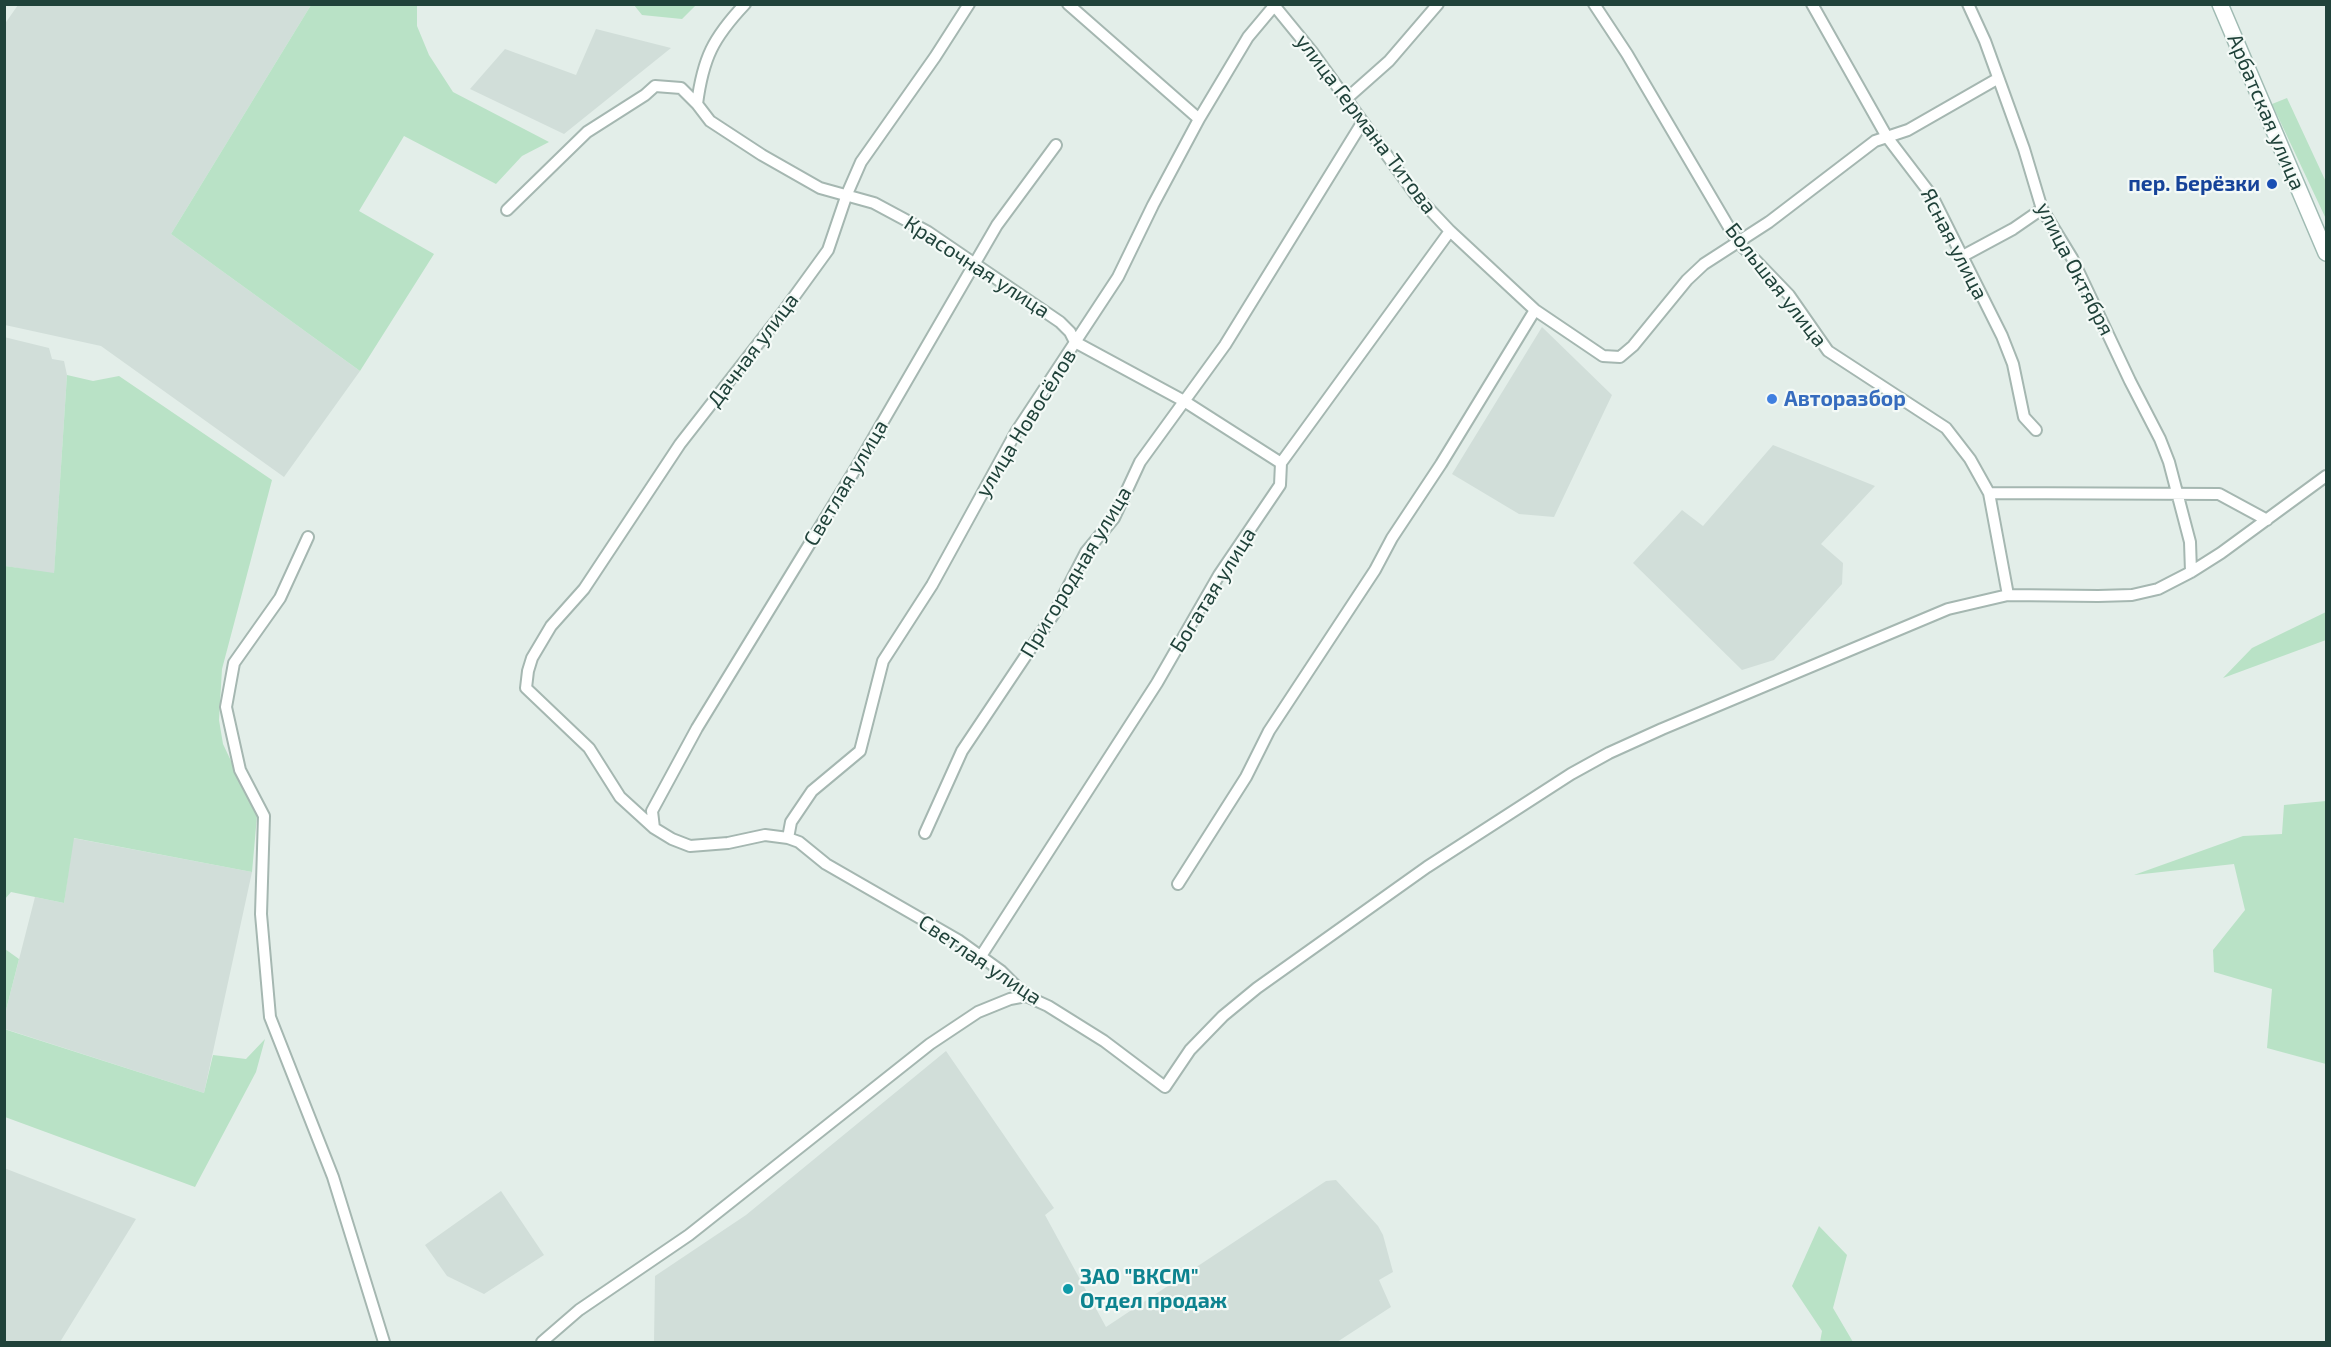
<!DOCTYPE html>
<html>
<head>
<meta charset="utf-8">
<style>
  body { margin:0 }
  #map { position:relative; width:2331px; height:1347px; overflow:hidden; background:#e3eee9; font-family:"Exo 2",sans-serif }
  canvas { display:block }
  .frame { position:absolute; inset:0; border:6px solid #20423a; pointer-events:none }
</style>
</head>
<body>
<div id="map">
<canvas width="2331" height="1347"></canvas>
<div class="frame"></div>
</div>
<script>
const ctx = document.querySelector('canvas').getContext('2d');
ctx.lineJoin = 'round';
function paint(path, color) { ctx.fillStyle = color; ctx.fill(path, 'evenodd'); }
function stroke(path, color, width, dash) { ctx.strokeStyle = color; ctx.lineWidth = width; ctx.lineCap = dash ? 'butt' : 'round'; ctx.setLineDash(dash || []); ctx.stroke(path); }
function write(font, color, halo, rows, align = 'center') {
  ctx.font = font + ' "Exo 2",sans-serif'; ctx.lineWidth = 4.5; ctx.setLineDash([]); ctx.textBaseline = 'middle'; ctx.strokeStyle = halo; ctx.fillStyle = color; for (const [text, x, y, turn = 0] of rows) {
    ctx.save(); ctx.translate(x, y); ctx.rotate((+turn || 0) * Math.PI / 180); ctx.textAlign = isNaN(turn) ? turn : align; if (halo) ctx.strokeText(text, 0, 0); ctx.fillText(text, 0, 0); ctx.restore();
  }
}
paint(new Path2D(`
  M18,5H311L171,234L360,371L284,477L101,346L5,325L4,25Z
  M596,29L671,48L564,134L470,89L505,49L576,75Z
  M1542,327L1612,395L1554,517L1519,514L1452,474Z
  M4,337L49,348L52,359L64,361L67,375L54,574L5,566Z
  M1773,445L1875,486L1821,544L1843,563L1842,584L1774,660L1742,670L1633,563L1682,510L1703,526Z
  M73,838L252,872L204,1093L5,1029V1014L35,897L64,903Z
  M946,1051L1054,1208L1045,1215L1106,1327L1326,1181L1336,1180L1378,1226L1383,1235L1393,1272L1379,1280L1391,1307L1337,1342H654L655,1276L746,1215Z
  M4,1168L136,1219L60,1342H5Z
  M501,1191L544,1255L484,1294L447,1276L425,1245Z`), '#d1ded9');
paint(new Path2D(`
  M311,5H417V26L429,55L453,92L549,142L522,156L496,184L404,136L359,211L434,254L360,371L171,234Z
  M634,5H696L682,19L642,15Z
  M2287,98L2326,182V219L2272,104Z
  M67,375L93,381L119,376L272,480L222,669L219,720L223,744L257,816L252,872L74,838L64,903L11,892L5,899V566L54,573Z
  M2326,612V640L2223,678L2252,648Z
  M2326,801V1064L2267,1048L2272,989L2214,972L2213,950L2245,910L2234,864L2134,875L2243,836L2282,834L2284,805Z
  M5,949L19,959L5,1014Z
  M4,1029L204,1093L213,1055L246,1059L265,1039L256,1072L195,1187L5,1117Z
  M1819,1226L1847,1255L1833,1308L1853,1342H1820L1822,1331L1792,1286Z`), '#b9e2c6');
const minor = new Path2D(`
  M969,4L935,57L861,162L847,194L828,250L783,312L680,444L584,589L551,626L532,658L528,671L526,688L589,748L620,797L654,828L672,839L690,846L728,843L765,835L788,838L799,842L826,864L958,940L1001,971L1026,996L1048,1006L1104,1041L1165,1087L1190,1050L1223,1016L1257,988L1427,867L1571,774L1609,753L1662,729L1948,609L2008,595L2098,596L2132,595L2158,589L2191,572L2221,553L2326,476
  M1068,4L1199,119
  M1273,4L1313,53L1415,194L1450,231L1535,310L1603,356L1620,357L1633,346L1687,280L1704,264L1769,222L1875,141L1908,130L1997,79
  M1594,4L1627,54L1737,241L1789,295L1828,351L1946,428L1970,459L1989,493L2008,595
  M1812,4L1887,137L1932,196L2002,336L2013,364L2024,417L2036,430
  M1968,4L1985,41L2024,149L2042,209L2072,258L2130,381L2160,439L2169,462L2190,542L2191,572
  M1345,100L1389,61L1438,4
  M697,104L710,121L762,155L820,188L874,203L928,232L1060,322L1070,332L1075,342L1184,401L1281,463
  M507,210L587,132L645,95L655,86L681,88L697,104C703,58 713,38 745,4
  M1961,257L2013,229L2042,209
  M1989,493L2219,494L2267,520
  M308,537L280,598L234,663L226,707L240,770L264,816L261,914L270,1017L333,1177L384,1342
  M654,828L652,811L697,728L856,468L997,225L1056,145
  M925,833L962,751L1055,612L1086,552L1114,518L1140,462L1225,345L1362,123
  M788,838L791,822L812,791L860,751L883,661L932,585L1016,432L1118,277L1153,205L1199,119L1248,37L1274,6
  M1178,884L1246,777L1269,731L1375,570L1392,538L1441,464L1535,310
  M981,956L1157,683L1219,575L1280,485L1281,463L1450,231
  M542,1342L579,1310L689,1235L930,1044L978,1012L1010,999L1026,996`);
const secondary = new Path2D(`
  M2220,4L2326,253`);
stroke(minor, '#a5b7b1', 14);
stroke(secondary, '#a0bbb3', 18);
stroke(minor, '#fff', 10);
stroke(secondary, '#fff', 15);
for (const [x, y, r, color] of [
  [2272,184,6,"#1a4fb4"],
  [1772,399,6,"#3f7fe0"],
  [1068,1289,6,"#0f9aa8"]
]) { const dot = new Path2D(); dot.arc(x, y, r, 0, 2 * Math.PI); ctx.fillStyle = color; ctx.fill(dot); stroke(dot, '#f4faf7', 2); }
write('21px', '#20423a', '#f4faf7', [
  ["Арбатская улица",2266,112,67],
  ["улица Германа Титова",1366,124,53],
  ["Ясная улица",1954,244,63],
  ["Красочная улица",977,267,33],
  ["улица Октября",2075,269,63],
  ["Большая улица",1776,285,52],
  ["Дачная улица",753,350,-53],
  ["улица Новосёлов",1026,423,-58],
  ["Светлая улица",846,483,-59],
  ["Пригородная улица",1076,572,-59],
  ["Богатая улица",1213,590,-58],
  ["Светлая улица",980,960,34]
]);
write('bold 21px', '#164399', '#f4faf7', [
  ["пер. Берёзки",2260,184]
], 'right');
write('bold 21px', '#366cbe', '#f4faf7', [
  ["Авторазбор",1784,399]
], 'left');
write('bold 21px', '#0d838f', '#f4faf7', [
  ["ЗАО \"ВКСМ\"",1080,1277],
  ["Отдел продаж",1080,1301]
], 'left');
</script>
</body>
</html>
